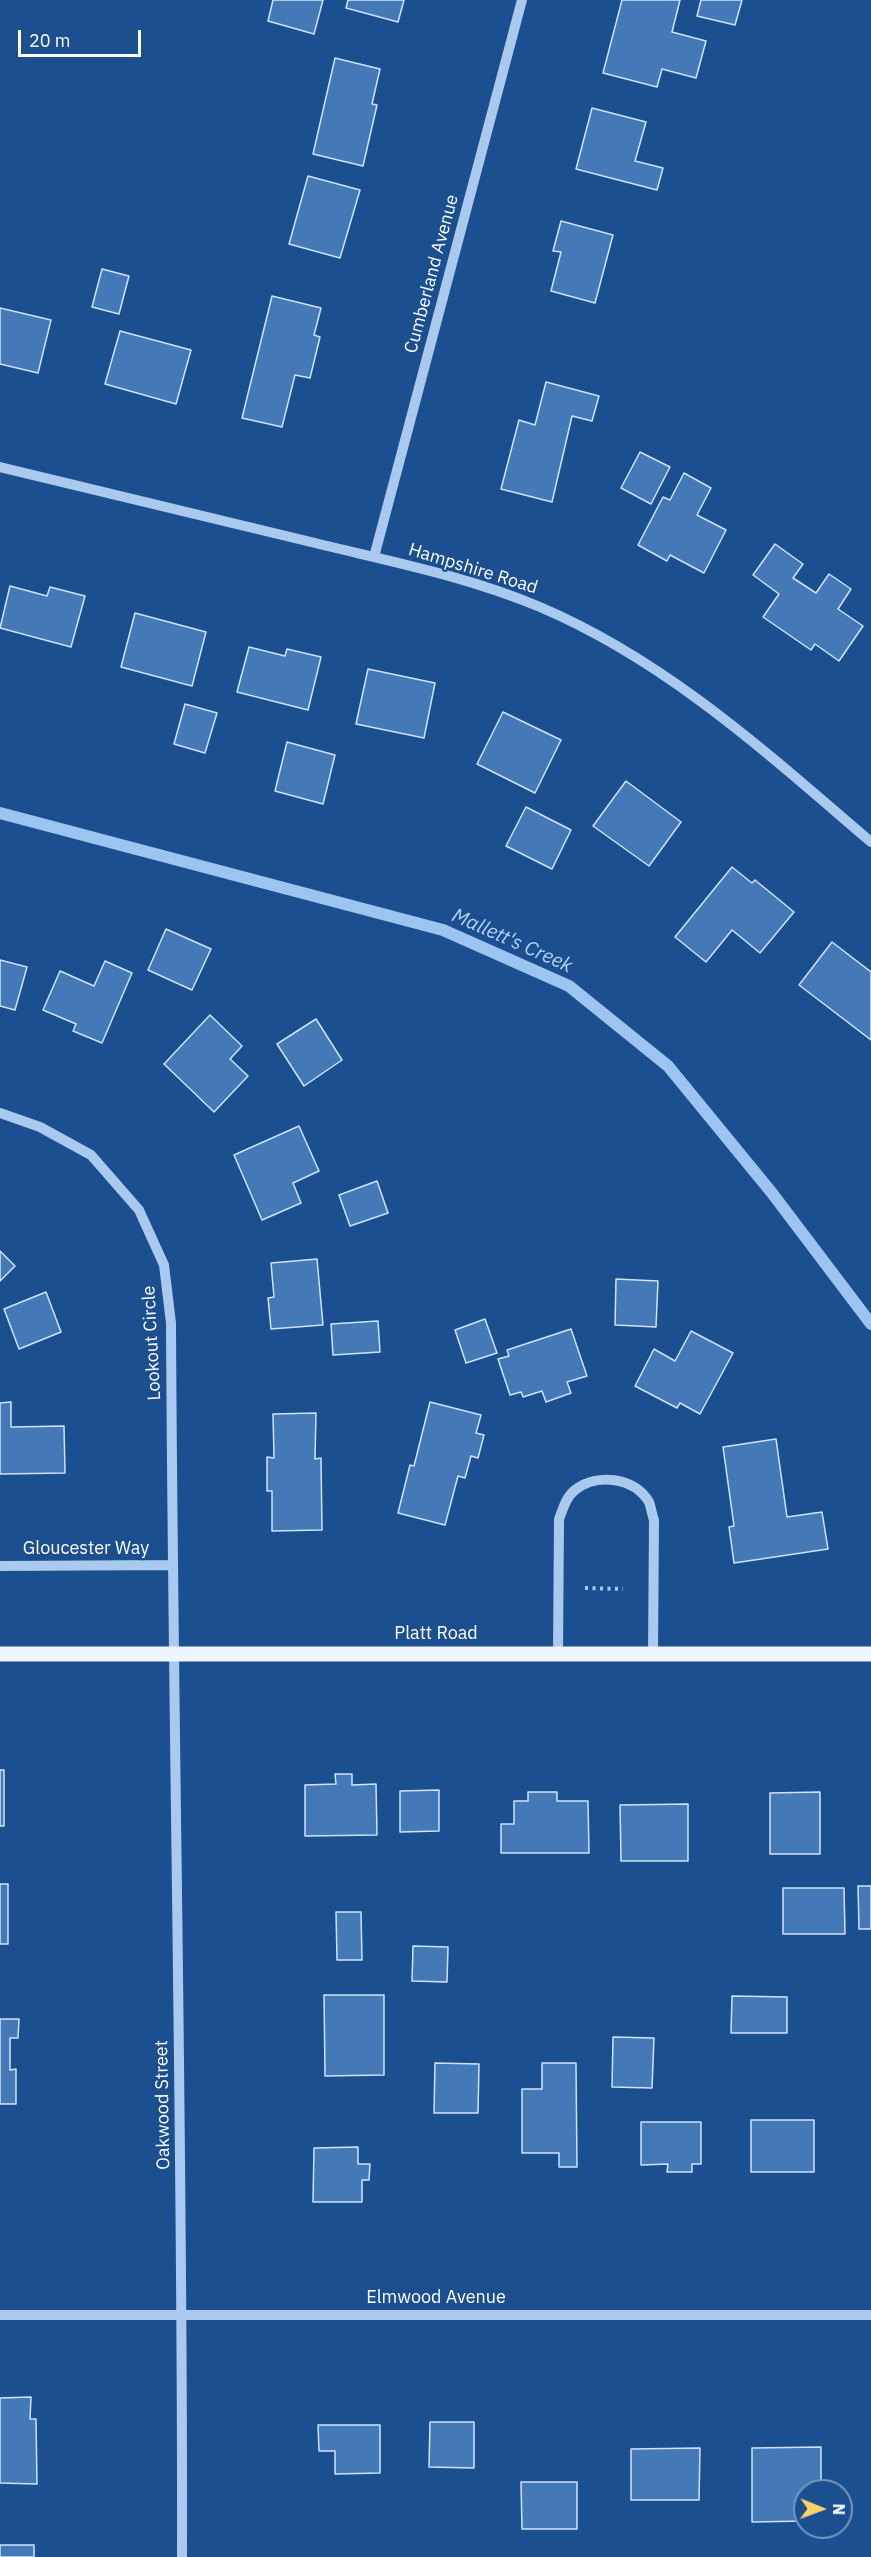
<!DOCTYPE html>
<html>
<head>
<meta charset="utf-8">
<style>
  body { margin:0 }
  #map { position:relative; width:871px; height:2557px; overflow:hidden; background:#1b4f8f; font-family:"IBM Plex Sans",sans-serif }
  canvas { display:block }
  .north { position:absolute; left:793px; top:2479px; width:60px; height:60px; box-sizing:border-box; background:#1b4f8f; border:2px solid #7695bc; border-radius:50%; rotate:91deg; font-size:16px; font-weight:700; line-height:24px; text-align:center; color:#fff }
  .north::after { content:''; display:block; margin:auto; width:21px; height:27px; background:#ffd166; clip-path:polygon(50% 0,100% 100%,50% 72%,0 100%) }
  .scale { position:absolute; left:18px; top:30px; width:123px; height:27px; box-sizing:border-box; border:3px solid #fff; border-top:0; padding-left:8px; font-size:18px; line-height:21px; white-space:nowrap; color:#fff; -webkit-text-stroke:4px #1b4f8f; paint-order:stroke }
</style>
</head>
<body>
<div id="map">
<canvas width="871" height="2557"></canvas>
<div class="north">N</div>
<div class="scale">20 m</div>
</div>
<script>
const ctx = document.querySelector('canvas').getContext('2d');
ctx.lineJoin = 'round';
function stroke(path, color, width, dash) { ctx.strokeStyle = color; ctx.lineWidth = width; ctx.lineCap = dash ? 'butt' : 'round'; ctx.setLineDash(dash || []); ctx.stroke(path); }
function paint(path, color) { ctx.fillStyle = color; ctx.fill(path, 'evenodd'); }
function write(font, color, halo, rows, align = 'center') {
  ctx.font = font + ' "IBM Plex Sans",sans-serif'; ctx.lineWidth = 4.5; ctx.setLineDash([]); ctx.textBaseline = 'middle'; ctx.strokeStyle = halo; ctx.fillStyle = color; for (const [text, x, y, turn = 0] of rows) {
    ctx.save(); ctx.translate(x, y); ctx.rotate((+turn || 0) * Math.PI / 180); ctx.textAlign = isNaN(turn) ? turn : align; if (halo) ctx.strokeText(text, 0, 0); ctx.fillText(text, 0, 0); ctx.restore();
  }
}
stroke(new Path2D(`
  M0,813L443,930L569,986L668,1066L772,1193L871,1324`), '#9cc4f0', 12);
const building = new Path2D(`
  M273,0H323L314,34L268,21Z
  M348,0H404L398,22L346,8Z
  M622,0H680L672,32L706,41L696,78L662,69L657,87L603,73Z
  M701,0H742L735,25L697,16Z
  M335,58L380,69L372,104L377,105L363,166L313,154Z
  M592,108L646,122L635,161L663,168L657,190L576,169Z
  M308,176L360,190L340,258L289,244Z
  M561,221L613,235L595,303L551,291L561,252L553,251Z
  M102,269L129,276L119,314L92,307Z
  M272,296L321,308L314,335L320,337L310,378L295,375L282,427L242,418Z
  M0,308L51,320L38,373L0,364Z
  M120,331L191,350L176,404L105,384Z
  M546,382L599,396L592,421L572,416L552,502L501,489L519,420L535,425Z
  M640,452L670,467L651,504L621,488Z
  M684,473L711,488L697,515L726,530L704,573L670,555L667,561L638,545L663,497L670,500Z
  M775,544L803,564L793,578L816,593L829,574L851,589L838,609L863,626L839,661L815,644L811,650L763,617L779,594L753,575Z
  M10,586L47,596L50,587L85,596L71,647L0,628Z
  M135,613L206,632L192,686L121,667Z
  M249,647L285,656L287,649L321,657L308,710L237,692Z
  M368,669L435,683L424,738L356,724Z
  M185,704L217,713L205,753L174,744Z
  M503,712L561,740L535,793L477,764Z
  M287,742L335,755L323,804L275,791Z
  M626,781L681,822L649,866L593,826Z
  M526,807L571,830L552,869L506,846Z
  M732,867L752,883L755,880L794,912L760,953L732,930L706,962L675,937Z
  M166,929L211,949L192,990L148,970Z
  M832,942L871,972V1040L799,985Z
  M0,960L27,967L15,1010L0,1006Z
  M105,961L132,973L102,1043L73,1031L76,1024L43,1010L60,971L94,986Z
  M210,1015L242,1046L230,1059L248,1076L214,1112L164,1064Z
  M316,1019L342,1060L304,1086L277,1044Z
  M299,1126L319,1171L293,1183L301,1203L262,1220L234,1155Z
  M377,1181L388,1213L350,1226L339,1195Z
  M0,1251L15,1266L0,1281Z
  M317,1259L323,1325L271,1329L268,1298L274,1297L271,1263Z
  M616,1279L658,1281L656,1327L615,1325Z
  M46,1292L61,1332L19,1349L4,1309Z
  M485,1319L497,1353L466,1363L455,1330Z
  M378,1321L380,1352L333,1355L331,1324Z
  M571,1329L587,1376L567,1382L571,1393L546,1402L542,1391L523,1397L521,1392L510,1395L498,1359L509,1356L507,1350Z
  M691,1331L733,1353L700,1414L680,1403L677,1408L635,1386L654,1349L675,1361Z
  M11,1402V1427L64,1426L65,1473L0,1474V1403Z
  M430,1402L481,1415L476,1433L484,1435L478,1458L471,1456L465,1478L458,1476L445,1525L398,1513L410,1465L414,1466Z
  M316,1413L315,1459L321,1458L322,1530L272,1531V1491H267V1457L274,1458L273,1414Z
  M776,1439L787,1517L822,1512L828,1549L734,1563L729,1527L734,1526L723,1447Z
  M0,1770H4V1826H0Z
  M335,1774H352V1785L376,1784L377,1835L305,1836V1785L336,1784Z
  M439,1790V1831L400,1832V1791Z
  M528,1792H557V1801H588L589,1853H501V1824H514V1801H528Z
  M820,1792V1854H770V1793Z
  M688,1804V1861H621L620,1805Z
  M0,1884H8V1944H0Z
  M858,1886H871V1929H859Z
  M783,1888H844L845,1934H783Z
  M336,1912H361L362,1960H337Z
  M413,1946L448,1947L447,1982L412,1981Z
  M324,1995H384V2075L325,2076Z
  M732,1996L787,1997V2033H731Z
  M0,2019H19L18,2038H10V2070L16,2069V2104H0Z
  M613,2037L654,2038L652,2088L612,2087Z
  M435,2063L479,2064L478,2113H434Z
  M542,2063H576L577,2167H559V2153H522V2089H542Z
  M751,2120H814V2172H751Z
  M641,2122H701V2164H692V2172H667L668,2164L641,2165Z
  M358,2147V2164H370L369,2180H362V2202H313L314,2148Z
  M31,2397L30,2419H36L37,2484L0,2483V2398Z
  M430,2422H474V2468L429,2467Z
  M318,2425H380V2473L335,2474V2451H319Z
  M821,2447V2491H805V2521L752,2522V2448Z
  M700,2448L699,2500H631V2449Z
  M521,2482H577V2529H522Z
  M0,2545H34V2557H0Z`);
paint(building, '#4478b7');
stroke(building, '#cfe3fa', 1.5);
stroke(new Path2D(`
  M585,1588L623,1589`), '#a9c9ee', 4, [3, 4.5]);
stroke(new Path2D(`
  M0,467C104,492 208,517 311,542C388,561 467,576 540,607C667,661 768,754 871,842
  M374,557L522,0
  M0,1113L40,1127L91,1155L139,1210L164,1265L171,1323C173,1734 183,2146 182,2557
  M0,1566L172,1565
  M558,1654L559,1519C563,1509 566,1497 575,1490C597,1473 634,1477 649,1502C651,1507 652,1515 654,1520L653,1654
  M0,2315H871`), '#a9c9ee', 10);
stroke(new Path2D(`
  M0,1654H871`), '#f0f6ff', 15);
write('18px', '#fff', '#1b4f8f', [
  ["Cumberland Avenue",432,274,-75],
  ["Hampshire Road",473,569,17],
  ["Lookout Circle",152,1343,-93],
  ["Gloucester Way",86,1549],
  ["Platt Road",436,1634],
  ["Oakwood Street",163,2105,-91],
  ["Elmwood Avenue",436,2298]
]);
write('italic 20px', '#b5d3f5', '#1b4f8f', [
  ["Mallett's Creek",512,941,24]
]);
</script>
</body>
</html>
